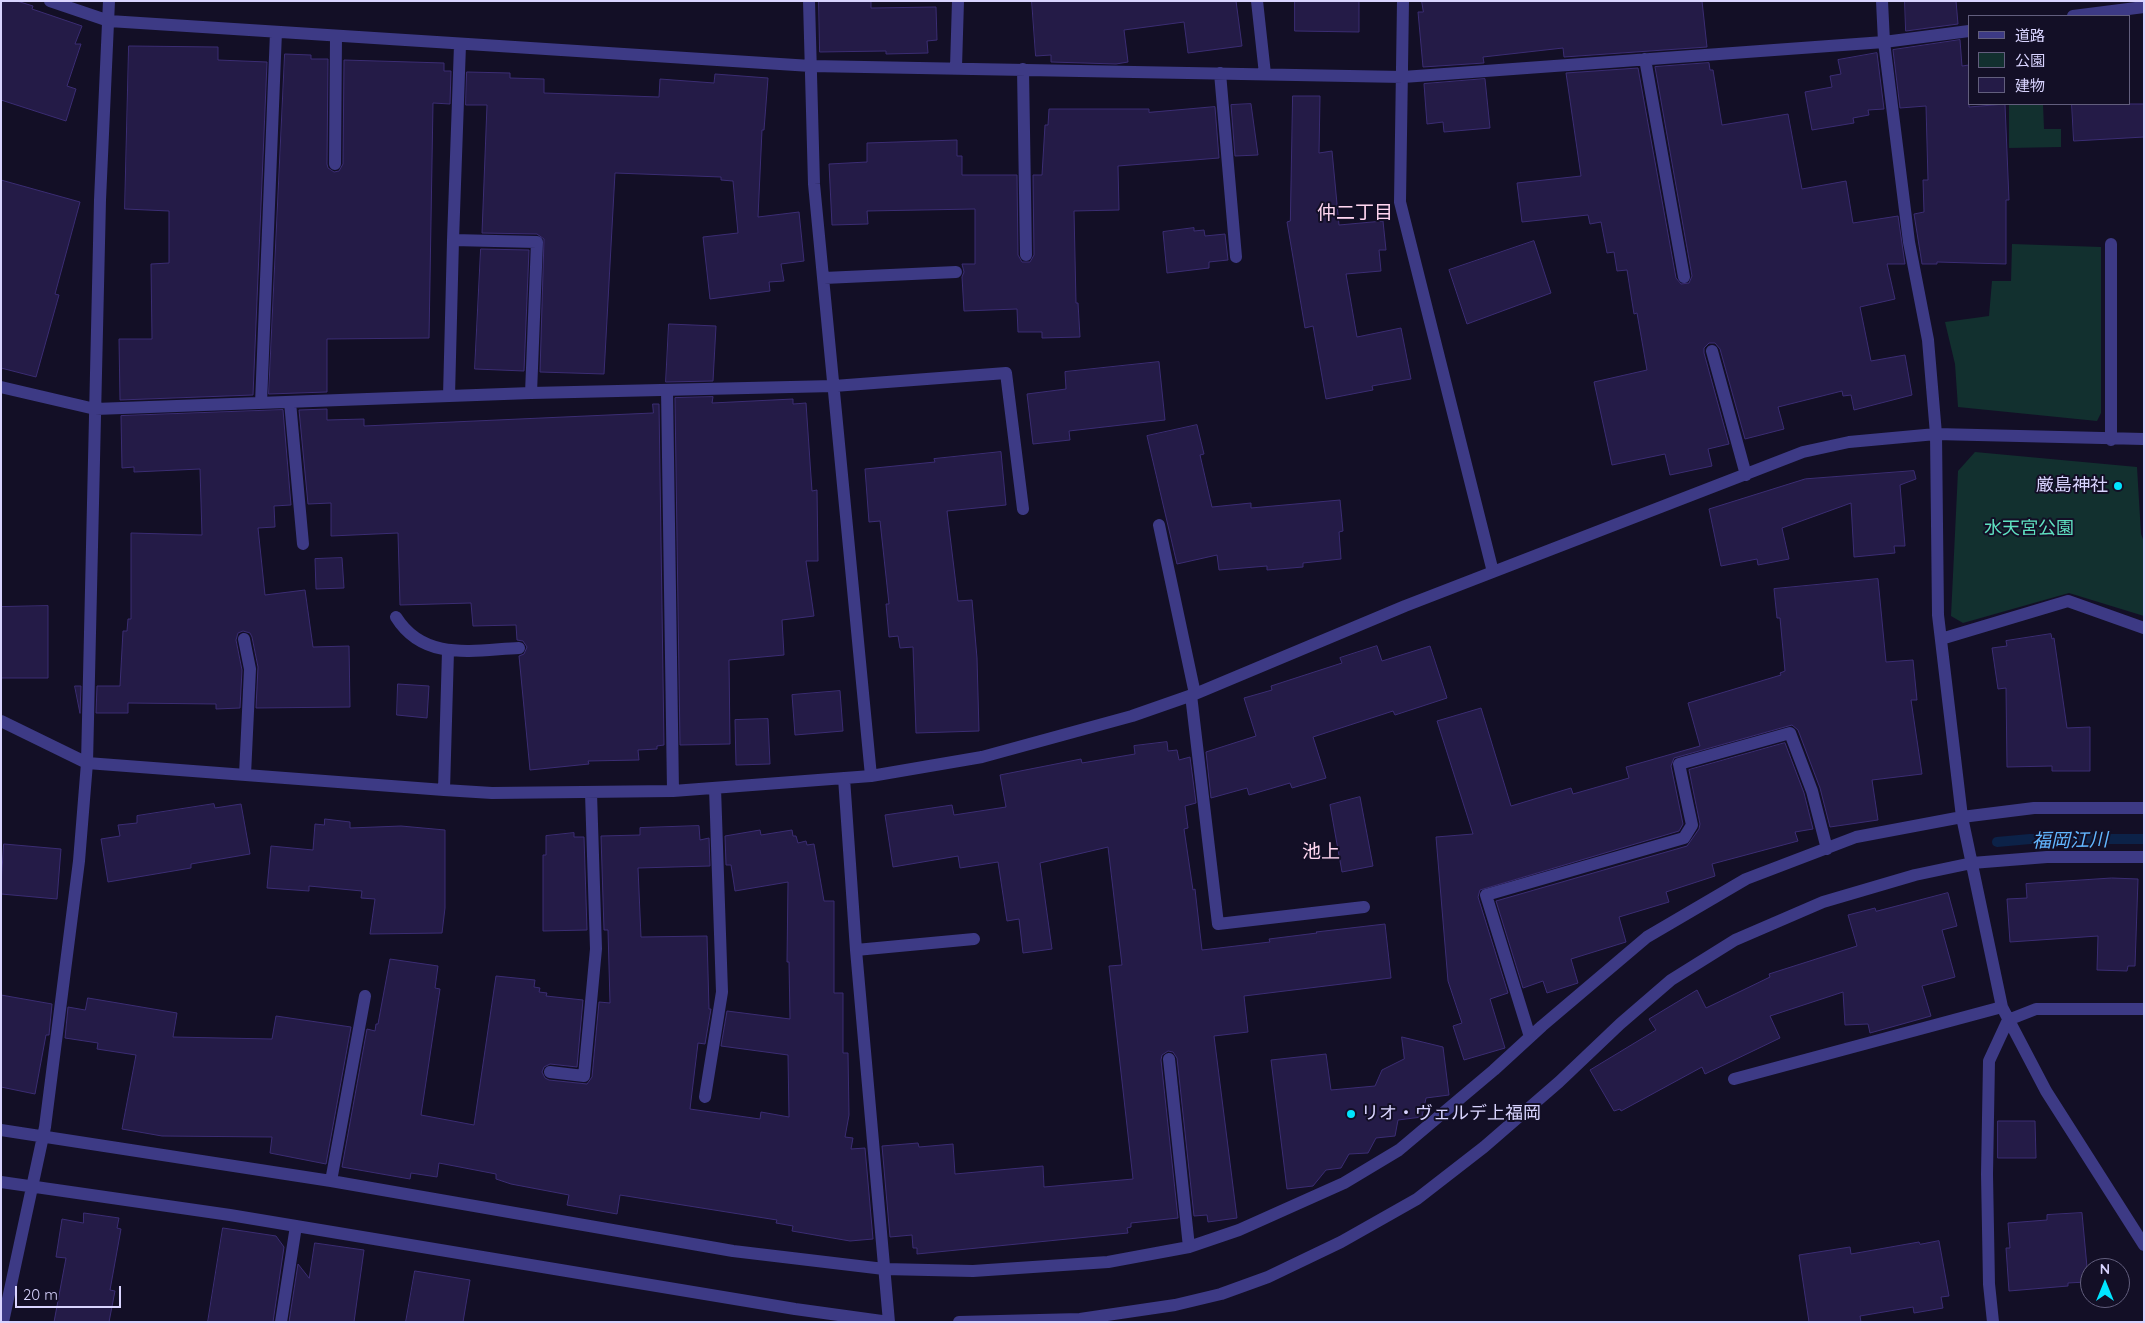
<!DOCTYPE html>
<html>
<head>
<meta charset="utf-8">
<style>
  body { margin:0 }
  #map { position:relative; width:2145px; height:1323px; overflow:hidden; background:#130f26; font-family:Quicksand,"Noto Sans JP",sans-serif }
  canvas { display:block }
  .frame { position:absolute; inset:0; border:2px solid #d9d4ff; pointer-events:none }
  .legend { position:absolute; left:1968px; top:15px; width:162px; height:90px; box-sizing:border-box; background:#130f26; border:1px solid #625e7d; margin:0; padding:6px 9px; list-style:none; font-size:15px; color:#d9d4ff }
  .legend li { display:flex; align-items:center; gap:10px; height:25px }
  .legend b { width:25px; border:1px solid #625e7d }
  .north { position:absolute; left:2080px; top:1258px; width:50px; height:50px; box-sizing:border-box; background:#130f26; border:1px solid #625e7d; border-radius:50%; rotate:0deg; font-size:14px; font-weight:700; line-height:20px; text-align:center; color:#d9d4ff }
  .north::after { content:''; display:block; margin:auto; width:18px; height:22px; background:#00e5ff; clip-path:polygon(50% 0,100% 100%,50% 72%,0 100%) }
  .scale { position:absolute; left:15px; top:1286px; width:106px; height:22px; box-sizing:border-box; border:2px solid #d9d4ff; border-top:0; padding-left:6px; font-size:15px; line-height:18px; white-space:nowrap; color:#d9d4ff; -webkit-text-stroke:4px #130f26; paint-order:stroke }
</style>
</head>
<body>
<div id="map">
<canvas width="2145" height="1323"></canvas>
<div class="frame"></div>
<ul class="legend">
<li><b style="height:6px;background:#3d3a85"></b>道路</li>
<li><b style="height:14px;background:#12302f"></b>公園</li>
<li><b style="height:14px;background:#241b47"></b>建物</li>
</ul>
<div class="north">N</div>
<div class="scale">20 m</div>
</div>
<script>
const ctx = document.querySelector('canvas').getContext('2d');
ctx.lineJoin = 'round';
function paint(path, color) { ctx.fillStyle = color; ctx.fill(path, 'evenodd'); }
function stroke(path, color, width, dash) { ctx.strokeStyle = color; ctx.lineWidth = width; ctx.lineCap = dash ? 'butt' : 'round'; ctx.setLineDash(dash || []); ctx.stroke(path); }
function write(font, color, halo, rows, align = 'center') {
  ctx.font = font + ' Quicksand,"Noto Sans JP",sans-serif'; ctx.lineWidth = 4; ctx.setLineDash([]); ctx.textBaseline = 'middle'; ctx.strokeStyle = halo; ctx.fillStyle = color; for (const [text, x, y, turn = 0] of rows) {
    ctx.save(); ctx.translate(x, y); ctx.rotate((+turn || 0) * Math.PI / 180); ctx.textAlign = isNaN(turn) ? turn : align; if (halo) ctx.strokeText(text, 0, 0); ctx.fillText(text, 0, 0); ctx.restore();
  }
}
paint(new Path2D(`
  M2009,104H2043L2044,129H2061V147L2009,148Z
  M2012,244L2101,247V413L2097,421L1958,407L1955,364L1945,322L1989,316L1992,281H2011Z
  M1975,452L2137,467L2141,534L2144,542V616L2069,593L1963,623L1951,616L1958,471Z`), '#12302f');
stroke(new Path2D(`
  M1997,842L2030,839H2144`), '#0c2248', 10);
const building = new Path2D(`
  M1,1H17L33,6L32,9L82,26L75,44H81L67,86L76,89L66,121L1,100Z
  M819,1H871V8L936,7L937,40L927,41L928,53L886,54V51L820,52Z
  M1032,1H1236L1242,46L1188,53L1184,22L1124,30L1128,62L1116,64L1051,62V55L1036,56Z
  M1295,1H1359V32L1295,31Z
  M1422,1H1702L1707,47L1564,57L1563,48L1483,57L1484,63L1423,67L1418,12H1423Z
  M1905,1H1956L1958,24L1906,31Z
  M1960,40L1962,66L1969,65V107L2005,104L2009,200H2006V264L1937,262V264H1922L1914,214L1924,212L1923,180H1928L1926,106L1900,108L1893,50Z
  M129,46L218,47V60L267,62L253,395L120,400L119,339H152L151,264L169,263V211L125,209Z
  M1877,53L1884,109L1868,110L1869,115L1853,118L1854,123L1812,130L1805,92L1832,87L1830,76L1841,74L1838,60Z
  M285,54L311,55V59H328L327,164L328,168L334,172L339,171L343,164L344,60L444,63V71H451L450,104L433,103L429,338L327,339V392L269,394Z
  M1709,63L1710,70H1713L1722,125L1788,114L1802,189L1846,181L1853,223L1898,216L1905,264H1887L1895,299L1860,307L1871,361L1905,355L1912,395L1854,410L1851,395L1843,396L1842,391L1778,407L1784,429L1745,439L1720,349L1715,343H1709L1704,348V353L1729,444L1708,449L1712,466L1670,475L1665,454L1612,465L1594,382L1647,370L1637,313L1634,314L1627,270L1617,271L1614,252L1607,253L1601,222L1590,224L1588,215L1522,222L1517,183L1581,176L1566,73L1638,68L1676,278L1681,284L1689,283L1692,276L1655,67Z
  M467,72L510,73V78L544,79V93L659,97L660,79L714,83L715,74L768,78L764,130H762L758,217L799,212L804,261L781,264L784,281L769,282L770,291L710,299L703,237L738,233L733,181L721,180V177L615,173L604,374L540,372L544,239L537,234L482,233L487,105H466Z
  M1485,79L1490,128L1444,132L1443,122L1427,124L1424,84Z
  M1293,96H1320L1319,153L1332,151L1339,225L1383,221L1386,250H1379L1381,271L1346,274L1357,337L1401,328L1411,379L1372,386L1373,390L1326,399L1313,326L1305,328L1287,222L1290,221Z
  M1251,104L1258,155L1235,156L1231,105Z
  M2072,104H2144V137L2074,141Z
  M1215,107L1219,158L1118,166L1119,210L1074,211L1076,303H1078L1080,337L1042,338V332H1018L1017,309L964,311L962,277L964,272L962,264H975V209L867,211L868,224L832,225L829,164L867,162V143L957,140V156H962V175H1017L1018,255L1022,262H1030L1034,255L1033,175H1042L1045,125H1048L1049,109H1149V112Z
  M1,180L80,202L55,294L59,295L36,377L1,368Z
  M1194,228V231L1204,230L1205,236L1225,234L1228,260L1209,262V268L1167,273L1163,232Z
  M1534,241L1551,293L1467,324L1449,270Z
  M481,249L529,250L524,371L475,369Z
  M669,324L716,326L713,381L666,382Z
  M1159,362L1165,420L1069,431L1070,440L1033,444L1027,394L1066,389L1065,372Z
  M713,397L712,403L793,399V404L806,403L812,491L817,490L818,561H806L814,616L782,620L784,655L729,660L730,744L680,745L675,398Z
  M653,404H659L664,745L657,746V749L638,750L639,760L588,761L589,764L530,770L519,656L524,654L527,647L523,641L517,640L516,625L473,626L471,603L400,605L398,533L331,536V503L308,504L299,410L327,409V420L364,419V426L653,413Z
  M283,410L291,505L274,506L275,527L258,528L265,595L305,590L313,647L349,646L350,707L256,708L258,667L252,637L250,633L243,631L238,633L236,640L242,670L240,708L216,709V704L128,703V713H96L97,686H120L123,631H127L128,619H131V533L202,535L200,469L134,472V467L122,468L121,416Z
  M1197,425L1204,454L1200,455L1212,507L1251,503V508L1340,500L1343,531L1339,532L1341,559L1303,563V567L1267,570V566L1219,570L1217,555L1177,564L1147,436Z
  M1001,452L1006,505L947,511L958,601L972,600L977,658L979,731L916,733L913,647L900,648L898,636L889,637L886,604H889L880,521L869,522L865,469L935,462L934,459Z
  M1914,471L1916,479L1900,485L1905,546H1894L1895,553L1854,557L1851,503L1782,528L1789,559L1758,565L1757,559L1721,566L1709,509L1805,479Z
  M342,558L344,588L316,589L315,559Z
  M1878,579L1886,662L1913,660L1917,700H1911L1922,774L1872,780L1878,820L1830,827L1820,788L1798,730L1792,725L1674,758L1671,766L1683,824L1679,831L1480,890L1478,897L1508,993L1490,999L1505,1048L1464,1060L1453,1026L1462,1023L1448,981L1436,837L1473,834L1437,721L1481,708L1511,806L1571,788L1573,794L1629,778L1626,767L1700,746L1688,703L1781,675L1780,673L1785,671L1780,618H1777L1774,589Z
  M48,606V678H1V607Z
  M2051,634L2052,639L2054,638L2067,728L2090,727V771H2052V766L2007,767L2006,688L1998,689L1992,648L2007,646L2006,641Z
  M1377,646L1382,661L1430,646L1447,698L1395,715L1393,711L1313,737L1326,778L1292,788L1290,783L1249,795L1247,788L1211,798L1206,752L1256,736L1244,698L1272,690L1271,686L1342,663L1340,658Z
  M398,684L429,686L427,718L397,715Z
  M75,686H81L80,713Z
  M840,691L843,731L795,735L792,695Z
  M768,719L770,764L736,765L735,720Z
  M1167,742L1168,751L1177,750L1179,760L1190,757L1196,803L1185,806L1188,828L1184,829L1193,890L1195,889L1202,950L1270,942L1269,939L1317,933L1316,932L1385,924L1391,978L1244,996L1248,1032L1214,1036L1237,1218L1208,1222L1207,1215L1194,1216L1177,1058L1173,1052L1168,1051L1162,1055L1161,1060L1178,1218L1131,1223V1227L1127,1228L1128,1233L917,1254V1248H913L912,1235L890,1237L882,1146L918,1143L919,1147L953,1144L955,1174L1043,1166L1044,1187L1133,1179L1109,966L1122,965L1108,847L1040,863L1052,949L1023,953L1019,919L1007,921L998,862L960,868L958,856L893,867L885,815L952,805L954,815L1006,807L1000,775L1081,759L1082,763L1135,754L1134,746Z
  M1785,743L1804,793L1813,829L1795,832L1798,841L1712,864L1715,876L1666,892L1669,902L1619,917L1626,942L1571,959L1578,983L1547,993L1543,981L1523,988L1496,901L1687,846L1699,829L1700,824L1689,770Z
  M1360,797L1373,866L1342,872L1330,805Z
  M214,804L215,808L241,804L250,854L191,864V868L108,882L101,839L120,836L118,825L137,823V816Z
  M325,819L350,822V828L401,826L445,830V908L442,933L370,934L375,899L361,898L362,891L309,886V891L267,888L271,846L313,850L315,824L324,825Z
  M699,826L700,840L709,838L710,866L638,868L641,937L707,936L709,1009H711L705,1044L698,1043L690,1109L760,1119L761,1112L789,1117L788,1055L721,1046L727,1011L790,1019L789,962H787L788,882L735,891L731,865H726L725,836L760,830L761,835L792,830L793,836H796L798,843L806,841L807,845L814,844L824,901H834V993H843V1053H848L849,1115L845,1137L853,1138L851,1149L865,1148L873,1239L850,1241L792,1231L793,1226L776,1223L777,1220L620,1195L617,1214L567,1205L569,1195L511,1184L496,1179V1174L439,1163L437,1177L411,1173L410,1179L342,1167L367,1029L375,1031L376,1024H378L390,959L438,966L435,988L440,989L421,1115L474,1125L496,976L535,980L534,987L540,988L539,992L547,993L546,996L583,1000L577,1067L550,1064L544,1067L542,1072L545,1078L549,1080L587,1084L592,1077L599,1002L610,1003L608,930H604L601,836L640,835V828Z
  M574,833V837H584L587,930L543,931V855H546V836Z
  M4,844L61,849L57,899L1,894Z
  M2112,878L2138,879L2135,966H2128L2127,971L2097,970L2098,936L2010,942L2007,899L2027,898L2026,884Z
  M1948,893L1957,926L1942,930L1955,977L1922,986L1931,1016L1870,1033L1868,1024L1845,1025L1843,992L1770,1016L1780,1038L1705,1074L1702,1067L1621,1111L1620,1109L1614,1111L1590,1070L1656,1030L1649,1019L1697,990L1706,1008L1770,977L1769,974L1857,946L1848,915L1875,908L1876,911Z
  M1,995L52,1004L49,1035H46L35,1094L1,1087Z
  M88,998L177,1013L173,1037L272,1039L276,1016L351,1027L326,1164L270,1153L272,1137L162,1136L122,1129L136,1055L97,1049L98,1043L65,1038L68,1007L85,1010Z
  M1402,1037L1443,1047L1449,1095L1426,1098L1422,1117L1398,1120L1395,1136L1376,1138L1368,1153L1349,1154L1341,1168L1326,1170L1313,1186L1287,1189L1271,1060L1326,1054L1331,1090L1375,1086L1382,1070L1404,1059Z
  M1998,1121H2035L2036,1158H1998Z
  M84,1213L119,1218L117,1228L121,1229L110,1290L115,1291L109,1322H54L66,1258L56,1257L62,1219L83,1223Z
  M2082,1213L2088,1278H2085L2086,1282L2068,1283V1286L2009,1291L2006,1248H2010L2008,1223L2047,1220V1215Z
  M223,1228L276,1236L284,1247L273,1322H208Z
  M1939,1241L1949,1296L1941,1297L1943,1308L1914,1313L1913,1307L1860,1316L1861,1322H1809L1799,1255L1850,1247L1851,1254L1919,1242L1920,1244Z
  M315,1243L364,1250L354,1322H289L298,1264L309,1278Z
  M415,1271L470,1280L463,1322H406Z`);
paint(building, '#241b47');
stroke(building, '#3b2d73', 1);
stroke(new Path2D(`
  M50,1L109,21L811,66L1403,77L1884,42L1969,31
  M809,1L814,184L871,776
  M1257,1L1265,74
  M1403,1L1400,202L1493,572
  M1882,1L1884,42L1909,242L1928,340L1936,434L1938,615L1962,817L2002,1007L2046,1091L2144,1245
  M2073,16L2144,7
  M460,45L453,240L537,242L531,393
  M1645,59L1684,277
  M956,67L958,1
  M1023,69L1026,255
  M1220,73L1236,257
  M335,164L336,37
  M2111,244V440
  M824,278L956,272
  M1712,351L1746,475
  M1,387L95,409L531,393L834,386L1006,373L1023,509
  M667,390L673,791
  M449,396L453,240
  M290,402L303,544
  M261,403L276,32
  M1159,525L1195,694
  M396,617C424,662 474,650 519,648
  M244,639L250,669L245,775
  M1941,639L2068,601L2144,628
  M1191,695L1218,924L1364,907
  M1,721L87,763L444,790L492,793L673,791L871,776L982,757L1132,716L1195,694L1405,606L1803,452L1849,442L1936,434L2144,439
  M844,778L856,950L889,1322
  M444,790L448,651
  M856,950L974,939
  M1530,1037L1486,895L1684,838L1692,825L1679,764L1790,733L1812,791L1827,849
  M1169,1059L1189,1247
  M550,1072L584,1076L596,949L591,793
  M1734,1079L2002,1007
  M705,1097L722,992L715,788
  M1,1130L331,1181L733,1251L884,1269L973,1271L1108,1262L1189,1247L1239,1230L1344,1183L1399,1150L1494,1070L1542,1026L1647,937L1746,879L1856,837L1962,817L2034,808H2144
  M331,1181L365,996
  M1,1182L230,1215L795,1309L889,1322
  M3,1322L45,1127L79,861L87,763L100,200L109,1
  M281,1322L296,1226
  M959,1322L1080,1319L1175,1305L1221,1294L1268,1277L1341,1242L1417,1199L1484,1147L1559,1082L1620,1024L1671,980L1735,940L1823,902L1915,875L1972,863L2047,857H2144
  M1993,1322L1989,1284L1987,1174L1989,1061L2008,1020L2036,1009H2144`), '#3d3a85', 12);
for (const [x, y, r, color] of [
  [2118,486,5,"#00e5ff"],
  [1351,1114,5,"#00e5ff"]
]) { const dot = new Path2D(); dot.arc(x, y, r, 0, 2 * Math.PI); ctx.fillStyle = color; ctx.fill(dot); stroke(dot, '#130f26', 2); }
write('18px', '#d9d4ff', '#130f26', [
  ["厳島神社",2108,486],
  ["リオ・ヴェルデ上福岡",1361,1114,"left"]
], 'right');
write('18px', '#5fe0c0', '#130f26', [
  ["水天宮公園",2029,529]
]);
write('19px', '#ffd6f0', '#130f26', [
  ["仲二丁目",1355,213],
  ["池上",1321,852]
]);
write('italic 19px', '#62b6ff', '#130f26', [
  ["福岡江川",2070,841,-1]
]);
</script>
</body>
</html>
